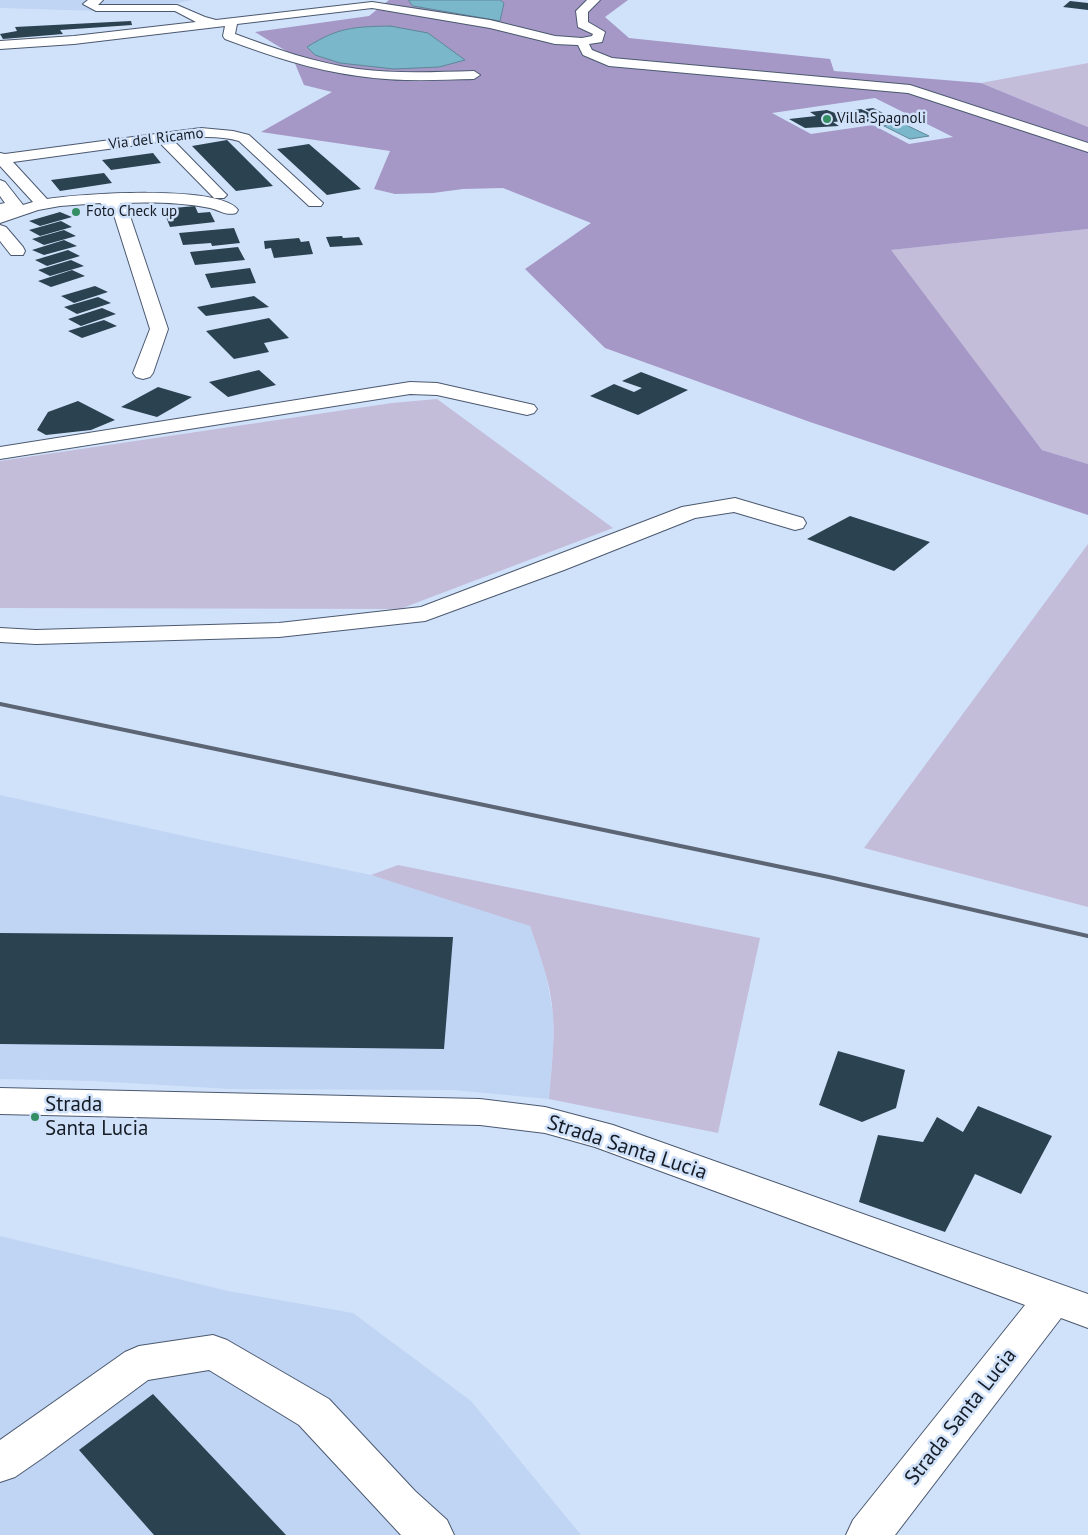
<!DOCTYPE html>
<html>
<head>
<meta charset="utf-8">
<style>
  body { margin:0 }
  canvas { display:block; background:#d0e1fa }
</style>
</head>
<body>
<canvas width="1088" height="1535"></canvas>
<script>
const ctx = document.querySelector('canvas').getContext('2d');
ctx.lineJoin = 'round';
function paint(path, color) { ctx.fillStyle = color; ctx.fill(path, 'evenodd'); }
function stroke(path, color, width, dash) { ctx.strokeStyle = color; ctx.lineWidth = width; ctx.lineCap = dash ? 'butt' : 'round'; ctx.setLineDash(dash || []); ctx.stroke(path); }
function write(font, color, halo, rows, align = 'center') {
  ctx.font = font + ' "PT Sans",sans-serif'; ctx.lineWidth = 5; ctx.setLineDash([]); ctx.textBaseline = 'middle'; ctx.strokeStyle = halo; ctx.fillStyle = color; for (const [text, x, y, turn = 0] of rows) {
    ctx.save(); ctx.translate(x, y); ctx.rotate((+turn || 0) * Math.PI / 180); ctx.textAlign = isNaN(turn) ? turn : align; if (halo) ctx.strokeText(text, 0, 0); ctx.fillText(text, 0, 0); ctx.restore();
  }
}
paint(new Path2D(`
  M0,0H192L134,12L0,8Z
  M0,795L193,838L371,875L509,918L530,926L545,969L553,1014V1048L549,1099L453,1090L230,1089L94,1081L0,1079Z
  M0,1236L228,1291L353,1313L471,1401L581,1535H0Z`), '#c0d5f4');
paint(new Path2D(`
  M1088,63V127L981,83Z
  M1088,229V464L1042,450L890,250Z
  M437,399L613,528L400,609L0,608V461L392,403Z
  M1088,544V907L864,848Z
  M398,865L760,938L718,1133L549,1099C551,1071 555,1043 553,1015C551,984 540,955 530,926L371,875Z`), '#c4bdda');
paint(new Path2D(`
  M389,0H409L413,6L504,3L500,0H628L605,17L629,38L830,59L834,71L981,83L1088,127V229L891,250L1042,450L1088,464V515L810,422L605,348L525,269L591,223L503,188L463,189L433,193L395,194L374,189L390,151L261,132L332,92L304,85L291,54L255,32L369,16ZM875,98L953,137L909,144L873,125L811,134L772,113Z`), '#a598c6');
const water = new Path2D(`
  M409,0H500L504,3L500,21L413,6Z
  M390,26L428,33L465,60L439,67L394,69L340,63L315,55L307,47C339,27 353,27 390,26Z
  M902,123L929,136L910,139L884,126Z`);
paint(water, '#7bb7ca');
stroke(water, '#5d8898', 1);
paint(new Path2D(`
  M1070,1L1088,3V10L1063,7Z
  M131,21L132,25L60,30L63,34L3,39L0,34L17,31L15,27Z
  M873,108L885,114L877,116L865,109Z
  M861,109L876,116L865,118L872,121L851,124L843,121L833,122L839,126L805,128L789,119L816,116L810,112L827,110L835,113Z
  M227,140L273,186L236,191L192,146Z
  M309,144L361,189L327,195L277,149Z
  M153,153L161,163L111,170L102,160Z
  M104,173L112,183L60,191L51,180Z
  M195,206L198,213L210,212L215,222L170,227L163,209Z
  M60,212L72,217L40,226L29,221Z
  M61,221L72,227L40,236L29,230Z
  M234,228L240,243L212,246L211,243L183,245L179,233Z
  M64,230L76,236L44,245L32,239Z
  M342,236L343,238L359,237L363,245L330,247L326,237Z
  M299,238L301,242L309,241L313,254L274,258L271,248L265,249L264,241Z
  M64,240L77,246L44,255L32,250Z
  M238,247L245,260L195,265L190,252Z
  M68,250L80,256L47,266L35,260Z
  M71,260L84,266L50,276L38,270Z
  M250,268L256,283L211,288L205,274Z
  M72,270L85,276L51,287L38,281Z
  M95,286L108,292L74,303L61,296Z
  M254,296L269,307L206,316L197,307Z
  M98,297L111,303L77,314L64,307Z
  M102,308L116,314L81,326L68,319Z
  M269,318L289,338L264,343L269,352L234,359L206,331Z
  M104,320L117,326L82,338L68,331Z
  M259,370L276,385L228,397L209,382Z
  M641,372L688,390L638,415L590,396L614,384L634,392L642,388L622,381Z
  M158,387L192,397L157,417L121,407Z
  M78,401L115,420L91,430L46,435L37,430L48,412Z
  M850,516L930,542L894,571L807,539Z
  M0,933L453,937L444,1049L0,1044Z
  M838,1051L905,1070L896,1108L862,1122L819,1105Z
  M978,1106L1052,1136L1021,1194L975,1174L945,1232L859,1202L878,1135L923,1142L937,1117L963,1132Z
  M153,1394L286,1535H154L79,1450Z`), '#2b4251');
const minor = new Path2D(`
  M88,0H103L98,5H177L205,17L216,20L372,2L490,20L555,36L582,38L592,36L593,34L578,27L576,11L587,0H600L588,12V22L605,32L602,42L589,44L592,50L612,58L910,85L1088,143V152L908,93L609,66L583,55L578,45L555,44L490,28L372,8L237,24L235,34C275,49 316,63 358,69C396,74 435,72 474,71L480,75L474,79C436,80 397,82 358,76C312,70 268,55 225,39L223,36L225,26L74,44L0,49V41L74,36L196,22L175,11H96L83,4Z
  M201,128L233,131L249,135L323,203L321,206H309L239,141C217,135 195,137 173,140L224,192L227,195L224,198H214L159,142L13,162L47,199C78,194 220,184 238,210L236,213C226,216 219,210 210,208C180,202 149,202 120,203L128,210L168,329L153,373L150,377L143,379L136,377L133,373L150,329L113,212L100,203L60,206L38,210L0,223V204L5,203L0,196V180L5,182L23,205L33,202L0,166V153L5,154Z
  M0,225L6,227L23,247L25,251L23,255H11L0,241Z
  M410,382L437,383L534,405L537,409L534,413L527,415L437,395L410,394L0,459V447Z
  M735,498L803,518L806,523L803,528L795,530L734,512L695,518L564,570L425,621L279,637L36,644L0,642V628L36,630L279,623L421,607L682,507Z
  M0,1088L480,1099L545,1107L613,1125L1088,1294V1328L1061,1318L895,1535H846L853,1520L1025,1305L595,1147L545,1133L480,1125L0,1114Z
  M213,1335L227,1340L329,1399L415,1491L447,1520L454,1535H401L299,1425L209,1370L148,1380L44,1457L15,1477L0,1482V1440L125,1352L139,1346Z`);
stroke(minor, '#4b596f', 2);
paint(minor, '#fff');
stroke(new Path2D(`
  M0,704L829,877L1088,936`), '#5b6574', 4);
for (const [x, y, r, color] of [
  [827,119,5,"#338e64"],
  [76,212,5,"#338e64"],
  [35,1117,5,"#338e64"]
]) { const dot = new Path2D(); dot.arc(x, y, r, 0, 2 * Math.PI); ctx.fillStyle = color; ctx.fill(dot); stroke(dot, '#d0e1fa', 2); }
write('15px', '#161c25', '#d0e1fa', [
  ["Villa Spagnoli",837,119],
  ["Foto Check up",86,212]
], 'left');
write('15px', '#161c25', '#d0e1fa', [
  ["Via del Ricamo",156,139,-7]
]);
write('21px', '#161c25', '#d0e1fa', [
  ["Strada",45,1105],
  ["Santa Lucia",45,1129]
], 'left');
write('21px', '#161c25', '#d0e1fa', [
  ["Strada Santa Lucia",627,1148,18],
  ["Strada Santa Lucia",961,1417,-52]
]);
</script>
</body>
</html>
